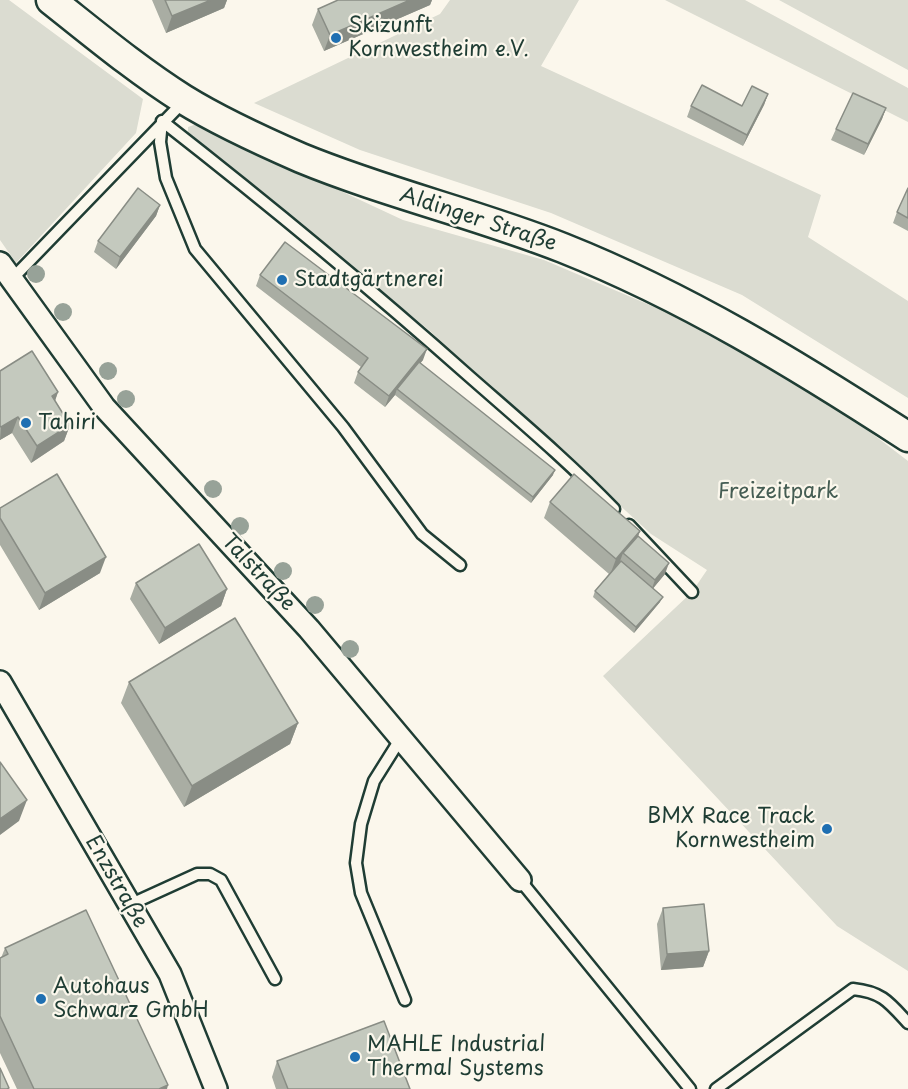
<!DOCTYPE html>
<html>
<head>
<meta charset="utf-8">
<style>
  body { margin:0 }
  canvas { display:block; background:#fbf7ec }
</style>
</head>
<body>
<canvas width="908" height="1089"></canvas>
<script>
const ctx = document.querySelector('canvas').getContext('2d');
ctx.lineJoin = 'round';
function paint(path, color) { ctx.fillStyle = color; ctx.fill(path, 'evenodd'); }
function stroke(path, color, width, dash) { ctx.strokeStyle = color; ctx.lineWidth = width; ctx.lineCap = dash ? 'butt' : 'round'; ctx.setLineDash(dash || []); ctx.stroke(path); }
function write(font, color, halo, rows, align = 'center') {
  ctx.font = font + ' "Playpen Sans",sans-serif'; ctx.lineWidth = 4.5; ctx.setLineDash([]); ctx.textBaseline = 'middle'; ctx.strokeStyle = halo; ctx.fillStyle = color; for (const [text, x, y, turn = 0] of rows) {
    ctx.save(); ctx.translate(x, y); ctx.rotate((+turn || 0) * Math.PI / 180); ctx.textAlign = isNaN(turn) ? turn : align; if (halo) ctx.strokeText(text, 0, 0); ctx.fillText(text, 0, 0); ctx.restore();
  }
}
paint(new Path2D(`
  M0,0H9L143,99L136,133L16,263L0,240Z
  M450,0H579L541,66L821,195L808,237L908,301V398L742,295L551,213L360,150L254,103L440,14Z
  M665,0H745L908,88V122Z
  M779,0H908V70Z
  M197,124L403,220L544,260L692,323L766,362L840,409L908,461V971L837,926L603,676L692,592L707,570L651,534L430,331L188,132V127Z`), '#dbdcd1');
const lane = new Path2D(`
  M162,121C267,203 370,288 470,377C519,420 569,462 614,509
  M162,121L160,142L166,178L195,249L343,427L422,534L460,565
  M12,279L185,100
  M629,525L692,592
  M401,738L374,781L361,824L356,863L361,893L405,1000
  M520,880L690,1089
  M129,905L197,874H210L221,880L275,979
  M716,1089L853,989C882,992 889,1002 908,1023`);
const street = new Path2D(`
  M0,263L104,407L309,629L520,880
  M0,682L170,974L216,1089`);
const secondary = new Path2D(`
  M51,0C94,34 137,70 183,99C220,122 262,141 301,158C386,193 477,214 563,248C686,297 797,365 908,437`);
stroke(lane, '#1f3d34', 15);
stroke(street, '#1f3d34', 26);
stroke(secondary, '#1f3d34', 33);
stroke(lane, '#fbf7ec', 10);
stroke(street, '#fbf7ec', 21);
stroke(secondary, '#fbf7ec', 28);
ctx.fillStyle = '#97a298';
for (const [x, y] of [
  [36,274],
  [63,312],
  [108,371],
  [126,399],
  [213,489],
  [240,526],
  [283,571],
  [315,605],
  [350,649]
]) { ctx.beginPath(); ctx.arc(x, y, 9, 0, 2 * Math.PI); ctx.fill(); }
paint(new Path2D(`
  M152,0H227L224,8L166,33Z
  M338,0H432L430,5L324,51L312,25L318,9Z
  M768,94L764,105L743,146L687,117L691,106H742Z
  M886,108L882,119L864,155L831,140L836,129Z
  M908,188V231L893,223L897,212Z
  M160,205L156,216L116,269L94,252L98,241Z
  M260,275L423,360L420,363L553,475L531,503L395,395L385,407L354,383L358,372L361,367L256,286Z
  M0,371L58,392L55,401L70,425L64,441L31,463L12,433L0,440Z
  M550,502L640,531L638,536L665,574L653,588L660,602L634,633L593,597L595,591L609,574L544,518Z
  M0,508L100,573L39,610L0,545Z
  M136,583L227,589L221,606L159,644L130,599Z
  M129,682L298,723L290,744L184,807L121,703Z
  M663,908L709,951L703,967L661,970L657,924Z
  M5,948L167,1089H17L0,1053V958H1Z
  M277,1061L410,1089H276L272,1077Z`), '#a9ada3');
paint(new Path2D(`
  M211,0H227L224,8L166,33L172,16Z
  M410,0H432L430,5L324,51L330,35Z
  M768,94L764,105L743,146L747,135Z
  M886,108L882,119L864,155L868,144Z
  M160,205L156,216L116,269L120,257Z
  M427,349L423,360L399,390L397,389L395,395L385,407L389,396Z
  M58,392L52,409V396Z
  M18,417L12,433L0,440L1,427Z
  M70,425L64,441L31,463L37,446Z
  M555,470L553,475L531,503L533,497Z
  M640,531L634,547L623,553L619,564L610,575L616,559Z
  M106,557L100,573L39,610L45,593Z
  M669,563L665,574L651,591L655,580Z
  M227,589L221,606L159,644L165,628Z
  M663,597L660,602L634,633L636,627Z
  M298,723L290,744L184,807L192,786Z
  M27,800L19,821L0,835V819Z
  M709,951L703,967L661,970L667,954Z
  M168,1085L167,1089H159Z`), '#898d85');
const building = new Path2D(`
  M165,0H211L172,16Z
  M338,0H410L330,35L318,9Z
  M702,85L742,106L752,86L768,94L747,135L691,106Z
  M853,93L886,108L868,144L836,129Z
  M138,188L160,205L120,257L98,241Z
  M908,188V218L897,212Z
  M285,242L427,349L389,396L358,372L368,358L260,275Z
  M32,351L58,392L52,396L70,425L37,446L18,417L1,427L0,426V371Z
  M419,362L555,470L533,497L397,389Z
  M57,474L106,557L45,593L0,518V508Z
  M574,474L640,531L616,559L550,502Z
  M638,536L669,563L655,580L623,553Z
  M199,544L227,589L165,628L136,583Z
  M621,561L663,597L636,627L595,591Z
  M235,618L298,723L192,786L129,682Z
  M0,762L27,800L0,819Z
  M704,904L709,951L667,954L663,908Z
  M86,910L168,1085L159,1089H34L0,1016V958L8,954L5,948Z
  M384,1021L410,1089H288L277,1061Z
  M0,1068L9,1088L7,1089H0Z`);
paint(building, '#c4c9be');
stroke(building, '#898d85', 1.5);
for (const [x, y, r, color] of [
  [336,38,6,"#1f6fb2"],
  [282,280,6,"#1f6fb2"],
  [26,423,6,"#1f6fb2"],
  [827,829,6,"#1f6fb2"],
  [41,999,6,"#1f6fb2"],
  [355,1057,6,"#1f6fb2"]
]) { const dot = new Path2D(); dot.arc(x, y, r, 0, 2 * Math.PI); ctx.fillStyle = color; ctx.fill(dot); stroke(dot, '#fbf7ec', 2); }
write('21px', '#1f3d34', '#fbf7ec', [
  ["Skizunft",348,26],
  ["Kornwestheim e.V.",348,50],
  ["Stadtgärtnerei",294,280],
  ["Tahiri",38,423],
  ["BMX Race Track",815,817,"right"],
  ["Kornwestheim",815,841,"right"],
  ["Autohaus",53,987],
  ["Schwarz GmbH",53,1011],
  ["MAHLE Industrial",367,1045],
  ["Thermal Systems",367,1069]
], 'left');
write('21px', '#1f3d34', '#fbf7ec', [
  ["Aldinger Straße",478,220,18],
  ["Talstraße",258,573,47],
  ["Enzstraße",116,882,60]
]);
write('21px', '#455d53', '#fbf7ec', [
  ["Freizeitpark",778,492]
]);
</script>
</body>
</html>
